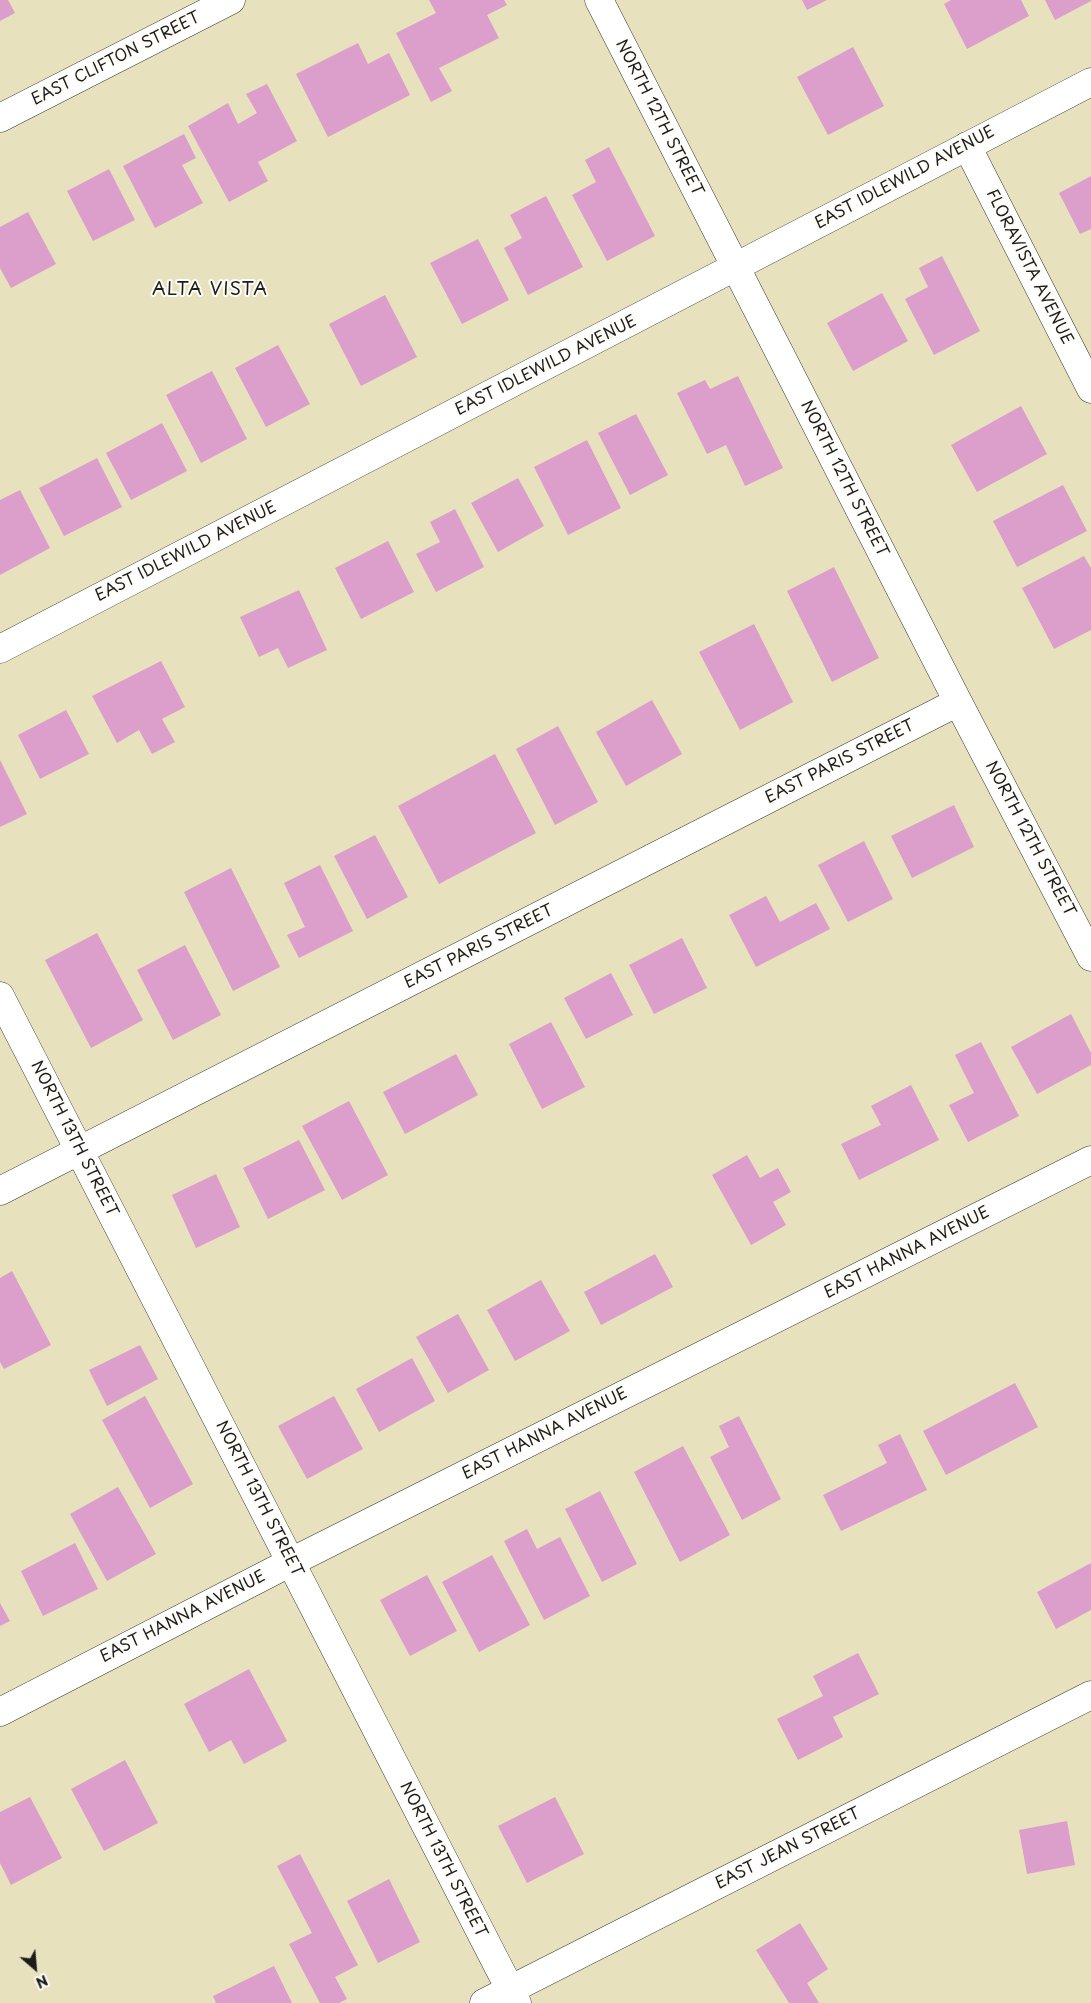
<!DOCTYPE html>
<html>
<head>
<meta charset="utf-8">
<style>
  body { margin:0 }
  #map { position:relative; width:1091px; height:2003px; overflow:hidden; background:#e8e1bd; font-family:"Playpen Sans",sans-serif }
  canvas { display:block }
  .north { position:absolute; left:10px; top:1943px; width:50px; height:50px; -webkit-text-stroke:4px #fdfcf7; paint-order:stroke; rotate:153deg; font-size:14px; font-weight:700; line-height:20px; text-align:center; color:#1c1c1c }
  .north::after { content:''; display:block; margin:auto; width:18px; height:22px; background:#1c1c1c; clip-path:polygon(50% 0,100% 100%,50% 72%,0 100%) }
</style>
</head>
<body>
<div id="map">
<canvas width="1091" height="2003"></canvas>
<div class="north">N</div>
</div>
<script>
const ctx = document.querySelector('canvas').getContext('2d');
ctx.lineJoin = 'round';
function paint(path, color) { ctx.fillStyle = color; ctx.fill(path, 'evenodd'); }
function stroke(path, color, width, dash) { ctx.strokeStyle = color; ctx.lineWidth = width; ctx.lineCap = dash ? 'butt' : 'round'; ctx.setLineDash(dash || []); ctx.stroke(path); }
function write(font, color, halo, rows, align = 'center') {
  ctx.font = font + ' "Playpen Sans",sans-serif'; ctx.lineWidth = 4; ctx.setLineDash([]); ctx.textBaseline = 'middle'; ctx.strokeStyle = halo; ctx.fillStyle = color; for (const [text, x, y, turn = 0] of rows) {
    ctx.save(); ctx.translate(x, y); ctx.rotate((+turn || 0) * Math.PI / 180); ctx.textAlign = isNaN(turn) ? turn : align; if (halo) ctx.strokeText(text, 0, 0); ctx.fillText(text, 0, 0); ctx.restore();
  }
}
paint(new Path2D(`
  M0,0H8L15,13L0,21Z
  M429,0H504L507,5L487,15L499,38L439,68L452,91L431,102L396,33L436,13Z
  M802,0H827L807,10Z
  M951,0H1021L1029,16L967,49L944,4Z
  M1045,0H1091V1L1055,20Z
  M358,43L368,64L389,53L410,95L328,137L296,74Z
  M853,47L884,106L828,135L797,77Z
  M267,84L297,141L258,162L268,181L229,202L188,126L228,103L238,124L257,113L246,94Z
  M184,134L196,158L182,165L203,203L155,228L123,166Z
  M609,147L655,236L607,261L572,195L596,182L585,160Z
  M109,169L135,220L93,241L67,191Z
  M1091,176V229L1080,234L1059,193Z
  M546,196L583,267L528,295L504,248L522,238L510,215Z
  M28,212L56,264L11,288L0,268V227Z
  M478,239L509,300L462,324L430,263Z
  M942,256L980,331L934,355L905,299L928,287L919,268Z
  M882,293L908,341L853,371L827,323Z
  M385,295L417,357L361,386L329,324Z
  M278,345L310,404L266,427L235,368Z
  M212,371L247,439L201,463L166,395Z
  M738,376L783,468L745,486L726,445L707,454L677,393L705,380L710,389Z
  M1021,406L1047,454L977,492L951,445Z
  M636,414L668,475L630,495L598,433Z
  M162,423L187,471L131,500L106,453Z
  M587,440L621,508L568,535L534,467Z
  M97,458L122,507L64,536L39,488Z
  M518,478L544,526L498,552L471,503Z
  M1063,485L1087,531L1017,567L993,521Z
  M20,490L50,548L0,575V500Z
  M455,509L484,567L436,592L416,554L440,542L430,522Z
  M388,541L414,592L361,619L335,568Z
  M1084,556L1091,568V630L1054,649L1022,588Z
  M834,567L879,658L832,682L787,591Z
  M299,590L327,650L288,668L278,648L259,657L240,617Z
  M754,624L793,702L740,730L699,652Z
  M161,661L185,707L162,719L175,742L152,754L139,730L117,743L92,696Z
  M652,700L682,754L626,786L596,732Z
  M66,710L89,754L40,779L18,735Z
  M558,726L598,802L555,825L516,749Z
  M495,754L536,833L439,884L398,806Z
  M0,760L27,814L0,827Z
  M954,805L974,847L912,878L891,836Z
  M375,835L408,897L367,919L334,856Z
  M864,841L893,899L848,922L818,865Z
  M320,865L353,931L299,958L287,935L305,927L284,883Z
  M231,868L280,967L233,991L184,892Z
  M766,896L780,922L816,903L830,929L756,967L729,915Z
  M97,933L143,1020L91,1048L45,960Z
  M682,938L707,988L654,1014L629,965Z
  M185,945L221,1015L173,1040L137,970Z
  M611,973L633,1015L586,1039L564,998Z
  M1071,1014L1091,1053V1065L1037,1094L1011,1047Z
  M551,1022L585,1087L542,1109L509,1044Z
  M981,1042L1019,1116L968,1142L949,1105L974,1093L955,1055Z
  M456,1054L478,1095L405,1134L383,1092Z
  M911,1085L939,1140L859,1180L841,1144L881,1125L871,1106Z
  M349,1101L388,1175L342,1200L302,1126Z
  M299,1140L325,1190L268,1219L243,1168Z
  M747,1155L760,1178L778,1168L791,1192L773,1202L786,1225L751,1245L712,1175Z
  M216,1174L240,1227L196,1248L172,1195Z
  M655,1254L673,1287L601,1325L584,1292Z
  M12,1271L51,1345L4,1369L0,1362V1278Z
  M541,1280L570,1331L515,1361L487,1310Z
  M458,1314L489,1370L448,1393L416,1337Z
  M140,1345L158,1379L107,1406L89,1370Z
  M412,1358L435,1401L379,1432L356,1389Z
  M1015,1383L1038,1427L946,1475L923,1431Z
  M145,1396L193,1484L150,1508L102,1420Z
  M334,1396L363,1449L307,1479L278,1426Z
  M739,1416L781,1499L742,1520L710,1457L729,1447L719,1426Z
  M900,1434L927,1490L841,1531L823,1495L887,1463L878,1445Z
  M683,1446L730,1535L680,1562L634,1472Z
  M118,1487L156,1554L107,1581L70,1514Z
  M600,1491L637,1564L602,1582L565,1509Z
  M527,1529L537,1549L560,1537L590,1596L544,1620L504,1541Z
  M75,1543L98,1589L43,1616L21,1571Z
  M492,1555L530,1625L479,1652L442,1582Z
  M1091,1563V1610L1056,1629L1037,1592Z
  M427,1575L457,1631L410,1656L380,1600Z
  M0,1603L10,1621L0,1626Z
  M858,1653L879,1694L833,1717L843,1737L798,1760L777,1719L823,1696L813,1676Z
  M249,1669L287,1741L244,1764L231,1740L209,1752L184,1704Z
  M125,1760L158,1823L104,1851L71,1789Z
  M30,1797L62,1858L11,1885L0,1863V1812Z
  M555,1797L584,1854L527,1883L498,1826Z
  M1067,1821L1075,1865L1027,1874L1019,1830Z
  M300,1854L358,1965L335,1977L347,1999L339,2003H320L289,1944L312,1933L277,1866Z
  M389,1879L420,1942L378,1963L347,1901Z
  M800,1923L828,1969L807,1983L819,2003H789L756,1950Z
  M274,1966L292,2003H216L213,1996Z`), '#dc9eca');
const minor = new Path2D(`
  M599,0L958,702L1091,957
  M0,118L231,0
  M967,146L1091,389
  M0,649L1091,82
  M0,996L517,2003
  M0,1191L958,702
  M0,1712L291,1562L1091,1160
  M484,2003L1091,1695`);
stroke(minor, '#3b3a34', 29);
stroke(minor, '#fff', 28);
write('16px', '#1c1c1c', '#fdfcf7', [
  ["EAST CLIFTON STREET",116,59,-27],
  ["NORTH 12TH STREET",659,118,63],
  ["EAST IDLEWILD AVENUE",905,178,-28],
  ["FLORAVISTA AVENUE",1029,267,63],
  ["EAST IDLEWILD AVENUE",546,366,-27],
  ["NORTH 12TH STREET",844,479,63],
  ["EAST IDLEWILD AVENUE",186,552,-27],
  ["EAST PARIS STREET",840,762,-27],
  ["NORTH 12TH STREET",1030,839,62],
  ["EAST PARIS STREET",479,947,-27],
  ["NORTH 13TH STREET",74,1139,63],
  ["EAST HANNA AVENUE",907,1253,-27],
  ["EAST HANNA AVENUE",545,1434,-27],
  ["NORTH 13TH STREET",259,1499,63],
  ["EAST HANNA AVENUE",183,1617,-27],
  ["EAST JEAN STREET",788,1849,-27],
  ["NORTH 13TH STREET",443,1860,63]
]);
ctx.letterSpacing = '1px';
write('18px', '#1c1c1c', '#fdfcf7', [
  ["ALTA VISTA",210,290]
]);
ctx.letterSpacing = '0px';
</script>
</body>
</html>
